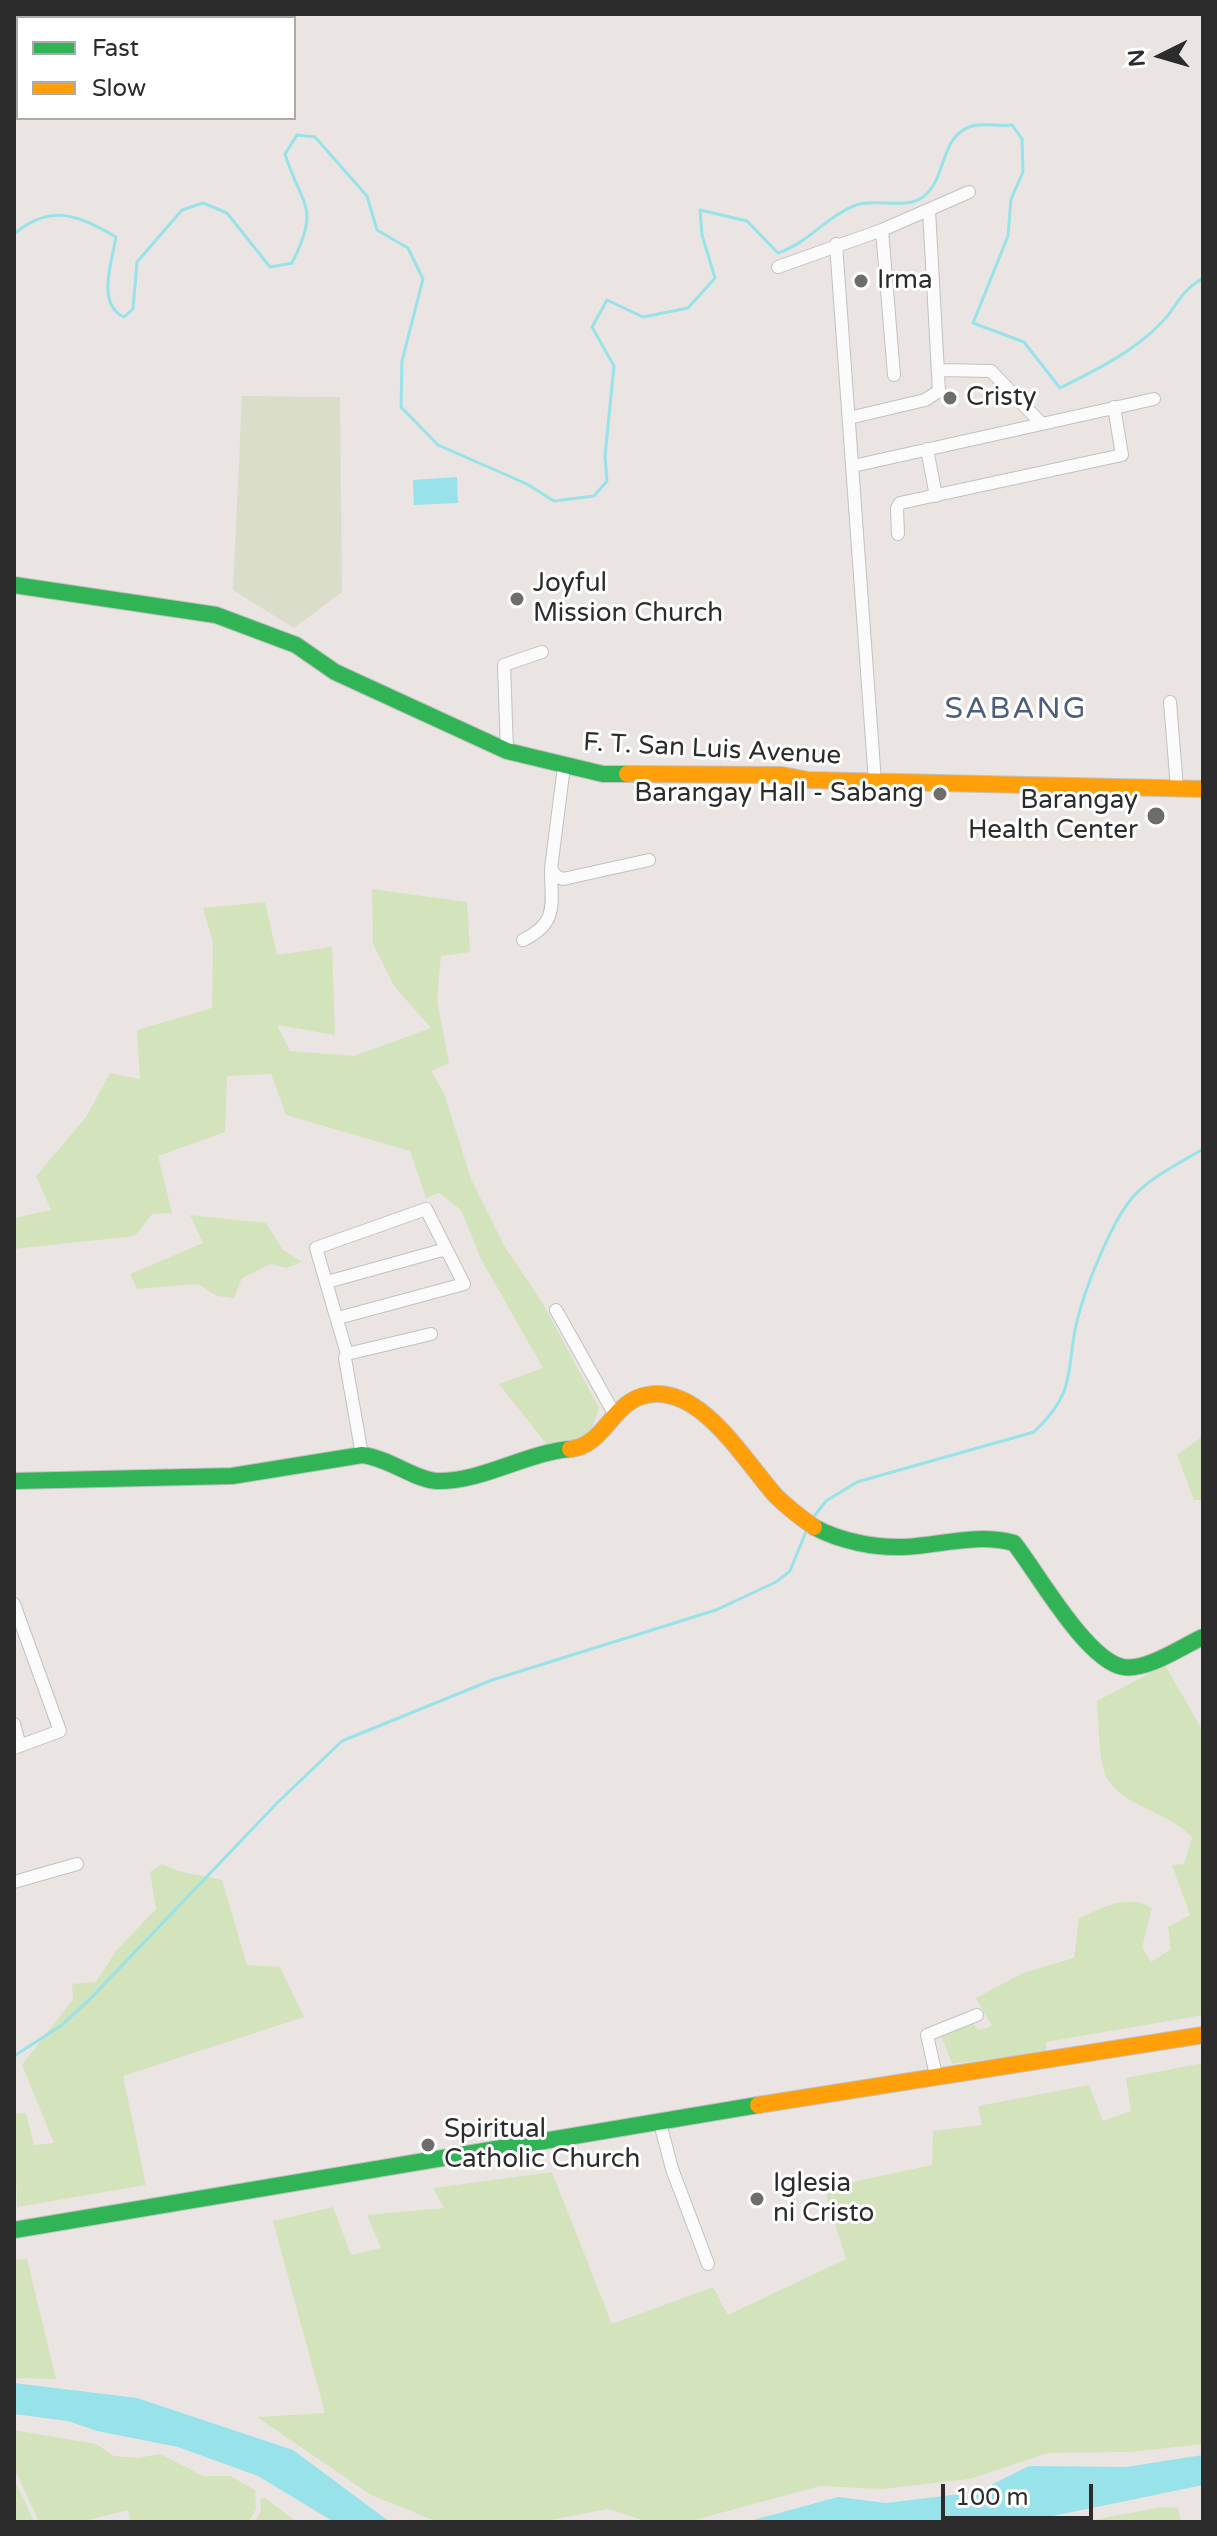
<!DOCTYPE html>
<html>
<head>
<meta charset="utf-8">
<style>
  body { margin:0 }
  #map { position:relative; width:1217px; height:2536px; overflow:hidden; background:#eae5e2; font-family:"Varela Round",sans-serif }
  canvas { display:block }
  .frame { position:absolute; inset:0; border:16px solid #2c2c2c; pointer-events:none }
  .legend { position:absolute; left:16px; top:16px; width:280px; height:104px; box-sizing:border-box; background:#fff; border:2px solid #ababab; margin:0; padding:10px 14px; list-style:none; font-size:24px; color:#2c2c2c }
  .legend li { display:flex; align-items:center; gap:16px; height:40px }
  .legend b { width:40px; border:2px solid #ababab }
  .north { position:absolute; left:1121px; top:16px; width:80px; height:80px; -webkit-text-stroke:6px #fff; paint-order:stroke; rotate:265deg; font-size:22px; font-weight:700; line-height:32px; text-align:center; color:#2c2c2c }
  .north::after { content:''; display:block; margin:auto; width:28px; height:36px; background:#2c2c2c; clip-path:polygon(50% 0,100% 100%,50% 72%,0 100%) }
  .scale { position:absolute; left:941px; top:2484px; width:152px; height:36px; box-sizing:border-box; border:4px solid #2c2c2c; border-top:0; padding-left:10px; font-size:24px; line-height:28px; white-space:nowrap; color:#2c2c2c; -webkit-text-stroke:6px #fff; paint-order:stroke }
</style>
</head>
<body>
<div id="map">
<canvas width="1217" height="2536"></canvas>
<div class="frame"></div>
<ul class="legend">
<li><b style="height:10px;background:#30b455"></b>Fast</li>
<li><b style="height:10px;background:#ff9f0a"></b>Slow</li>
</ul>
<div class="north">N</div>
<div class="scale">100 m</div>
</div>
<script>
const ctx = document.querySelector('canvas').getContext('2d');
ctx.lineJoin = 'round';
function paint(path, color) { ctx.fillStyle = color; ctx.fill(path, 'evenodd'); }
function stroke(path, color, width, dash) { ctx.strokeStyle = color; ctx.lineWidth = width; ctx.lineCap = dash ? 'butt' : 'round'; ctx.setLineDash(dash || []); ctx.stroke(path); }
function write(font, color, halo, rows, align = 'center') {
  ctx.font = font + ' "Varela Round",sans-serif'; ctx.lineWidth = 6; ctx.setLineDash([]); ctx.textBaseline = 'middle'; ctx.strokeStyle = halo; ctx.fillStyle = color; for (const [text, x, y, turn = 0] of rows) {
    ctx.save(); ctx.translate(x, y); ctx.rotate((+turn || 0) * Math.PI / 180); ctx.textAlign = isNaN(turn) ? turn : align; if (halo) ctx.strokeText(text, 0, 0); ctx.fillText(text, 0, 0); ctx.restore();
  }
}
paint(new Path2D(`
  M372,889L467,902L470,952L441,956L437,1000L449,1063L431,1071L444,1093L471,1179L505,1247L542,1302L599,1408L589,1435L552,1451L499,1384L543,1368L481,1259L461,1210L439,1193L426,1198L410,1151L286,1115L271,1074L227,1076L225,1132L158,1156L172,1213L152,1214L135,1236L14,1249V1218L51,1210L36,1176L86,1117L110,1073L140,1079L137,1030L212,1008L213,942L203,908L265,902L277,955L332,947L335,1035L277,1025L290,1051L354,1056L431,1028L394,986L373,944Z
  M190,1215L266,1223L283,1250L302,1262L286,1268L271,1264L242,1278L234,1298L217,1296L198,1284L137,1289L130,1274L203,1243Z
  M1203,1436V1500H1194L1177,1455Z
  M1165,1665L1203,1731V2015L1046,2042V2052L952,2064L941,2035L972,2023L979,2030L992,2026L976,1998L1023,1973L1074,1958L1079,1918C1104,1907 1128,1893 1152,1908L1142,1947L1151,1962L1171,1949L1168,1927L1190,1915L1172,1865L1184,1864L1192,1838C1170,1810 1116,1807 1104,1771C1098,1750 1099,1723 1097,1701Z
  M162,1864C182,1875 200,1874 222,1880L247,1965L280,1967L304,2017L123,2076L146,2185L17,2207L14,2114L26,2113L34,2145L54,2143L22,2065L73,1999L72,1984L96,1982L116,1951L156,1909L150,1872Z
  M1203,2063V2444L1130,2452L1048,2453L970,2479L882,2489L820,2486L687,2522H649L608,2509L540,2522H438L371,2495L257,2417L325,2413L273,2221L333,2207L351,2255L381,2248L367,2215L444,2208L433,2188L552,2172L612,2324L713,2287L728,2315L846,2259L824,2188L932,2165L933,2131L982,2125L978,2106L1089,2085L1103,2121L1131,2111L1126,2078Z
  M27,2259L56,2379L14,2378V2260Z
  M14,2430L96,2444L114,2456L138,2458L160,2454L203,2476H230L255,2490L256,2509L249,2522H131L128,2510L80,2522H39L16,2472Z
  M14,2479L33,2519L34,2522H14Z
  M265,2498L297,2522H255L261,2510L260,2499Z
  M1162,2507L1178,2508L1181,2522H1082Z`), '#d3e3bc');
paint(new Path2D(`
  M242,396L340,397L342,592L294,628L233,590Z`), '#daddca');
paint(new Path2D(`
  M457,477L458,503L414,505L413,480Z
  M14,2383L137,2398L293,2450L390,2522H334L258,2476L178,2447L97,2431L68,2421L14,2414Z
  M1203,2455V2485L1024,2522H746L838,2497L886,2503L977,2492L1029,2466L1126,2467Z`), '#98e2e9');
stroke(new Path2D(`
  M14,234C51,203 78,215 116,237C112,262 96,304 124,317L133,309L137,262L182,210L203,203L227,213L270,267L292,263C321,205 302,208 285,154L297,135L315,137L367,196L377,230L408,248L423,279L402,361L401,407L438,445L527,484L554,501L594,496L607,481L605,456L614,366L592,327L607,300L643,317L688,308L715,278L702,235L700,210L747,221L778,253C808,243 827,216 856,205C877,198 905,210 923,197C947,179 939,139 969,127C980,122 999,127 1012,125L1022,139L1023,172L1011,199L1008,236L973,323L1024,342L1060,388C1094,371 1135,351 1161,323C1179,305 1177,294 1203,278
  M812,1519L826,1501L857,1482L1034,1432C1078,1390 1065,1372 1077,1321C1085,1288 1111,1223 1132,1198C1150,1177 1180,1163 1203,1149
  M14,2056L62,2025L92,1997L278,1802L342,1741L492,1680L716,1610L776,1582L790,1571L807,1529`), '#98e2e9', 3);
const street = new Path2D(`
  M882,230L894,375
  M836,244L875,782
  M778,267L882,230L969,192
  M940,370L991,371L1041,423
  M849,418L925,400L939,391L929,210
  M927,449L936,496
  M853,466L1154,399
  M898,534L897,508L900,503L1122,455L1114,407
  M1170,702L1177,788
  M507,751L504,665L542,652
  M564,766L551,869L556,876L563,879L649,860
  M523,940C559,923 551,904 551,869
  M327,1282L446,1249
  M556,1310L615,1415
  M338,1318L464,1284L426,1209L316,1248L347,1354
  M362,1455L345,1358L347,1354L431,1334
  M14,1604L60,1731L14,1748
  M14,1724L20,1746
  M14,1882L77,1864
  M936,2075L927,2035L977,2015
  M660,2123L672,2169L708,2264`);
const fast = new Path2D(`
  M14,585L216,615L296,645L335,672L507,751L603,774H627
  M14,1481L232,1476L362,1455C389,1458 415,1480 437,1481C482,1482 525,1453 570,1449
  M814,1527C840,1541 874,1548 904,1547C942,1545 976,1533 1014,1543C1037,1572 1086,1660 1123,1667C1147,1671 1181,1647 1203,1637
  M14,2230L758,2105`);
const slow = new Path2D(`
  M627,774L782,775L808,780L1203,789
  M570,1449C605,1446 612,1401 647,1395C701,1384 745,1462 776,1496C788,1508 800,1517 814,1527
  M758,2105L1203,2035`);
stroke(street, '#c2c1c1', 14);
stroke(fast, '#c2c1c1', 18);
stroke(slow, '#c2c1c1', 18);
stroke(street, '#fcfbfb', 12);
stroke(fast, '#30b455', 16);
stroke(slow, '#ff9f0a', 16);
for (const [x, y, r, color] of [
  [861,281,8,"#6e6d6c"],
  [950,398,8,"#6e6d6c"],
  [517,599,8,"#6e6d6c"],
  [940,794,8,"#6e6d6c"],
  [1156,816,10,"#6e6d6c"],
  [428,2145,8,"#6e6d6c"],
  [757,2199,8,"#6e6d6c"]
]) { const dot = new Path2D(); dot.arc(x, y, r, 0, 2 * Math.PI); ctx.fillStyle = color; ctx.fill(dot); stroke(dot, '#fff', 3); }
write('26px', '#2c2c2c', '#fff', [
  ["Irma",877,281],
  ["Cristy",966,398],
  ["Joyful",533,584],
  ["Mission Church",533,614],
  ["Barangay Hall - Sabang",924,794,"right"],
  ["Barangay",1138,801,"right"],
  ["Health Center",1138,831,"right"],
  ["Spiritual",444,2130],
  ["Catholic Church",444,2160],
  ["Iglesia",773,2184],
  ["ni Cristo",773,2214]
], 'left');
write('26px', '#2c2c2c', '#fff', [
  ["F. T. San Luis Avenue",712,750,3]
]);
ctx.letterSpacing = '2px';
write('30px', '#4d5e7c', '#fff', [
  ["SABANG",1016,710]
]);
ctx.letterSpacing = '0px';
</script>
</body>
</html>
